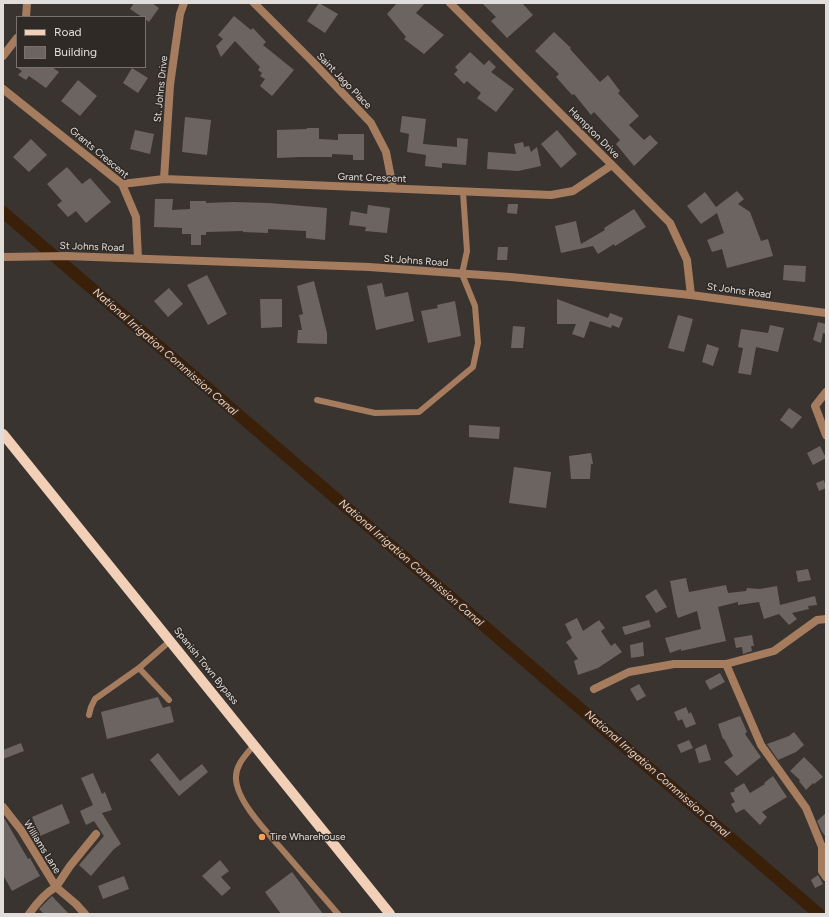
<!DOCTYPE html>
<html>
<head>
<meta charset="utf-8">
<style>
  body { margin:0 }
  #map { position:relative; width:829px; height:917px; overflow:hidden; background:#3a3430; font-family:Figtree,sans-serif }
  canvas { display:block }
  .frame { position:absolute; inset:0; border:4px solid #e1ddda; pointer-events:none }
  .legend { position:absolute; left:16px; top:16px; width:130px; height:52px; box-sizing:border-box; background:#302a26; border:1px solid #77726e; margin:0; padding:5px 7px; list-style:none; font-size:12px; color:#e1ddda }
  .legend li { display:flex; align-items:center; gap:8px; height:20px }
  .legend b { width:20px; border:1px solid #77726e }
</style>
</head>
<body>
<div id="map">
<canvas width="829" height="917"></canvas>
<div class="frame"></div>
<ul class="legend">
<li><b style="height:5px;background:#f2d0b8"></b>Road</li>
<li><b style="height:11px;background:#6c6460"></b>Building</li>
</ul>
</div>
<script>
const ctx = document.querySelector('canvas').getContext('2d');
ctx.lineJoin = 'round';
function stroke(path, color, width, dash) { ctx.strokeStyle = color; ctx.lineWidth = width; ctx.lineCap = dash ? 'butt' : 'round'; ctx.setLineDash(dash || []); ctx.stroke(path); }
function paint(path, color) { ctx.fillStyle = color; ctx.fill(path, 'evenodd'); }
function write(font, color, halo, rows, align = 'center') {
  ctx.font = font + ' Figtree,sans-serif'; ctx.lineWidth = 3; ctx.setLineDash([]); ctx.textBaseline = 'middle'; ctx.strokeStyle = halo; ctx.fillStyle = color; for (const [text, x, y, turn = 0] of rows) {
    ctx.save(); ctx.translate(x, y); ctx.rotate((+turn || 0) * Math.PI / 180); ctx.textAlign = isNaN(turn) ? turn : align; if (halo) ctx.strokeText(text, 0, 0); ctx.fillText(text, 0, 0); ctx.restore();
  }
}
stroke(new Path2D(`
  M3,212L819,914`), '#3a1f09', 12);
paint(new Path2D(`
  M134,3H152L159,8L149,22L145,19V17H142L130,9Z
  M319,3L338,14L325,33L307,21Z
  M397,3H425L416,13L444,35L424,54L404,39L406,37L387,14Z
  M482,3H522L533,15L507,38L491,21L496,17Z
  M234,16L251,30L253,28L266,42L263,45L294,70L272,96L260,86L265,79L260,76L262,73L258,70L260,67L235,41L221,57L216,46L223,39L218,35Z
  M554,32L571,48L570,49L600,82L608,75L620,91L618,93L639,116L629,125L644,140L650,135L658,143L634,166L616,144L620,140L594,112L591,115L574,94L572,95L556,77L559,74L535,51Z
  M470,52L484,65L489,60L496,67L491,72L514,89L496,112L477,98L481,93L467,81L464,84L454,74L458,70L455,67Z
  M16,67H52L59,72L46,88L29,76L26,80L18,75L22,71Z
  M132,68L148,78L138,93L123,83Z
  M78,80L97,96L80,116L61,101Z
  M402,116L426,119L423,144L457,147V138L468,139L466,165L442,163V168L425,166L426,155L407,152L409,134L400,132Z
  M185,117L211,120L207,155L182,152Z
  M307,128H319V139L338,140V134H364V160H353V155L332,154V157H300L277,158V130L307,129Z
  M135,130L154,134L150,154L130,149Z
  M557,130L577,154L561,168L541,144Z
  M31,139L47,155L29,172L13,157Z
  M523,142L524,147L529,146L531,152L537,147L541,166L518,171L487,169L488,152L516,154L514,144Z
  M67,167L82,184L90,178L111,202L86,223L76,211L68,217L57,205L62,201L47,184Z
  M737,191L744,199L738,204L750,212L761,241L768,239L773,256L727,268L722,249L712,252L707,240L724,233L717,213L701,224L687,206L705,192L716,207Z
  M155,199H173L172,210L190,209V201H206V203L233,202L269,203L327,208L325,240L306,238V231L268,229V233L243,232V231L206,232V235H201V245H191V234H182V228L154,227Z
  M508,204H518L517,214L507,213Z
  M368,205L390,208L387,233L365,231L366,227L349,225L351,211L367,214Z
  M634,209L646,227L615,246L614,244L598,254L593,246L561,253L555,226L576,221L581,244L605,230L604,228Z
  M498,247H508L507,260H497Z
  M784,265L806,266L805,282L783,280Z
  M207,275L227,314L208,325L187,285Z
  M314,281L327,333V344L297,343L298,330H302L299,315L303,314L297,286Z
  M382,283L385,297L408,292L414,321L376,330L367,286Z
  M169,288L183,304L168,317L154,301Z
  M260,299H282V327L261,328Z
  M557,299L608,318L610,313L623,318L619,328L612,325L611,328L590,321L584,338L572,334L576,324H557Z
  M455,301L461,336L428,343L421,311L438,308L437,305Z
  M678,315L693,319L684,352L668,348Z
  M818,322L826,324V334L823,333L821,343L813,340Z
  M770,325L784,328L778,352L756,347L751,375L738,373L743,348L738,347L741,329L768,333Z
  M513,326L525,327L523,348H511Z
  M707,344L719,348L713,366L702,362Z
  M789,408L802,417L792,429L780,420Z
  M469,425L500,427L499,439L469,437Z
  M820,446L826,458L813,465L807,453Z
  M591,453L593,464H591L590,479H571L569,456Z
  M514,467L551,472L546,508L509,503Z
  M824,480L826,488L819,491L816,483Z
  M808,569L811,580L798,582L796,571Z
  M686,578L689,592L726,585L728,593L746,591L747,588L760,589L777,586L780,605L815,596L817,605L808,606L809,609L792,613L797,619L789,625L779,614L764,619L759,602L738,605V602L718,607L726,641L681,651V649L670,653L665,638L701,629L697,611L678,618L676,613L670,581Z
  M656,589L667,607L656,613L645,596Z
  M577,618L583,631L599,620L605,628L601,631L611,646L615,643L622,652L598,668L578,675L574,661L578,659L566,642L572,638L565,624Z
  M649,620L651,627L625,635L622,627Z
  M752,635L754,646H751L752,651L743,654L742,647L736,648L734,638Z
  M643,642L644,656L631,658L630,645Z
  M720,673L725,682L710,690L705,681Z
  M639,684L646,696L637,701L630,689Z
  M158,697L163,708L170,706L174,722L107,739L101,712Z
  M686,707L689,714L691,712L696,724L686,728L682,719L678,721L674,712Z
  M740,716L747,732L745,734L761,757L737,776L724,762L733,756L724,739H723L718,724Z
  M794,732L804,745L796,752L778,760L767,744L789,736Z
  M689,740L693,748L681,753L677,745Z
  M21,743L24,751L3,759V750Z
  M706,744L711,760L699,763L695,749Z
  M158,753L180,781L202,764L208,772L179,796L150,760Z
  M804,757L814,767L823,777L814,784L813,783L806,790L799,781L800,780L790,771Z
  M93,773L102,794L105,792L112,810L102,813L121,844L114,849L91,876L79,865L104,836L94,821L86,825L80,811L93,805L81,778Z
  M773,776L787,797L762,812L767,817L760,825L744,809L736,813L731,804L735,802L730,793L735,791L734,789L744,783L750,793L765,784L764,783Z
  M62,804L70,823L40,836L32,817Z
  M826,813V837L822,832L817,821Z
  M3,816L28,859L30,858L40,876L12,891L3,875Z
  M220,860L229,871L221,877L231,888L222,896L202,876Z
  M292,872L323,914H281L265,892Z
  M818,875L823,884L815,888L811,880Z
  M124,876L129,889L103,899L98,886Z
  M52,896L69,914H44L39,909Z`), '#6c6460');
stroke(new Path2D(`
  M317,400L375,413L419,412L473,367L478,343L475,306L462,274L467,251L463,192
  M139,668L169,700
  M89,715L91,707L95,699L139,668L170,641
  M254,745C246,755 235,765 236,779C237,803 271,836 286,854C303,874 321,894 338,914`), '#a67c5f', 6);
stroke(new Path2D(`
  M254,3L312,61L371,123L386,152L393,188
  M450,3L670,223L687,260L691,295
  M26,17L27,3
  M3,56L17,38
  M3,89L122,184L136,217L138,258
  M164,179L170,85L180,14L184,3
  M122,184L164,179L551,195L573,191L612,165
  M826,392L815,406L826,435
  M726,664L761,745L806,808L822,847V871L826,877
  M594,689L629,672L674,664H726L774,651L817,620L826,619
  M3,807L21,830L56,887C45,893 36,904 29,914
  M85,914L76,904L56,887L70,866L96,834`), '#a67c5f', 8);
stroke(new Path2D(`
  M3,257L66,256L369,267L511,277L691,295L826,313`), '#a67c5f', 8);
stroke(new Path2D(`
  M3,434L390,914`), '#f2d0b8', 10);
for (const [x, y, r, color] of [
  [262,837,4,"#fc9d53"]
]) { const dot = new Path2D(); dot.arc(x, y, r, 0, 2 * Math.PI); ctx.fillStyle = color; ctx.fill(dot); stroke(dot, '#302a26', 1.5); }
write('10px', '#e1ddda', '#302a26', [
  ["Saint Jago Place",344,81,46],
  ["St. Johns Drive",161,89,-84],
  ["Hampton Drive",594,133,45],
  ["Grants Crescent",99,153,40],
  ["Grant Crescent",372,178,2],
  ["St Johns Road",92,247,2],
  ["St Johns Road",416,261,4],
  ["St Johns Road",739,291,8],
  ["Spanish Town Bypass",206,666,51],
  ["Williams Lane",42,847,58]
]);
write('10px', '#e1ddda', '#302a26', [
  ["Tire Wharehouse",270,837]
], 'left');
write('italic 11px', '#fecdab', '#302a26', [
  ["National Irrigation Commission Canal",165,352,41],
  ["National Irrigation Commission Canal",411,563,41],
  ["National Irrigation Commission Canal",657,774,41]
]);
</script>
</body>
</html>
